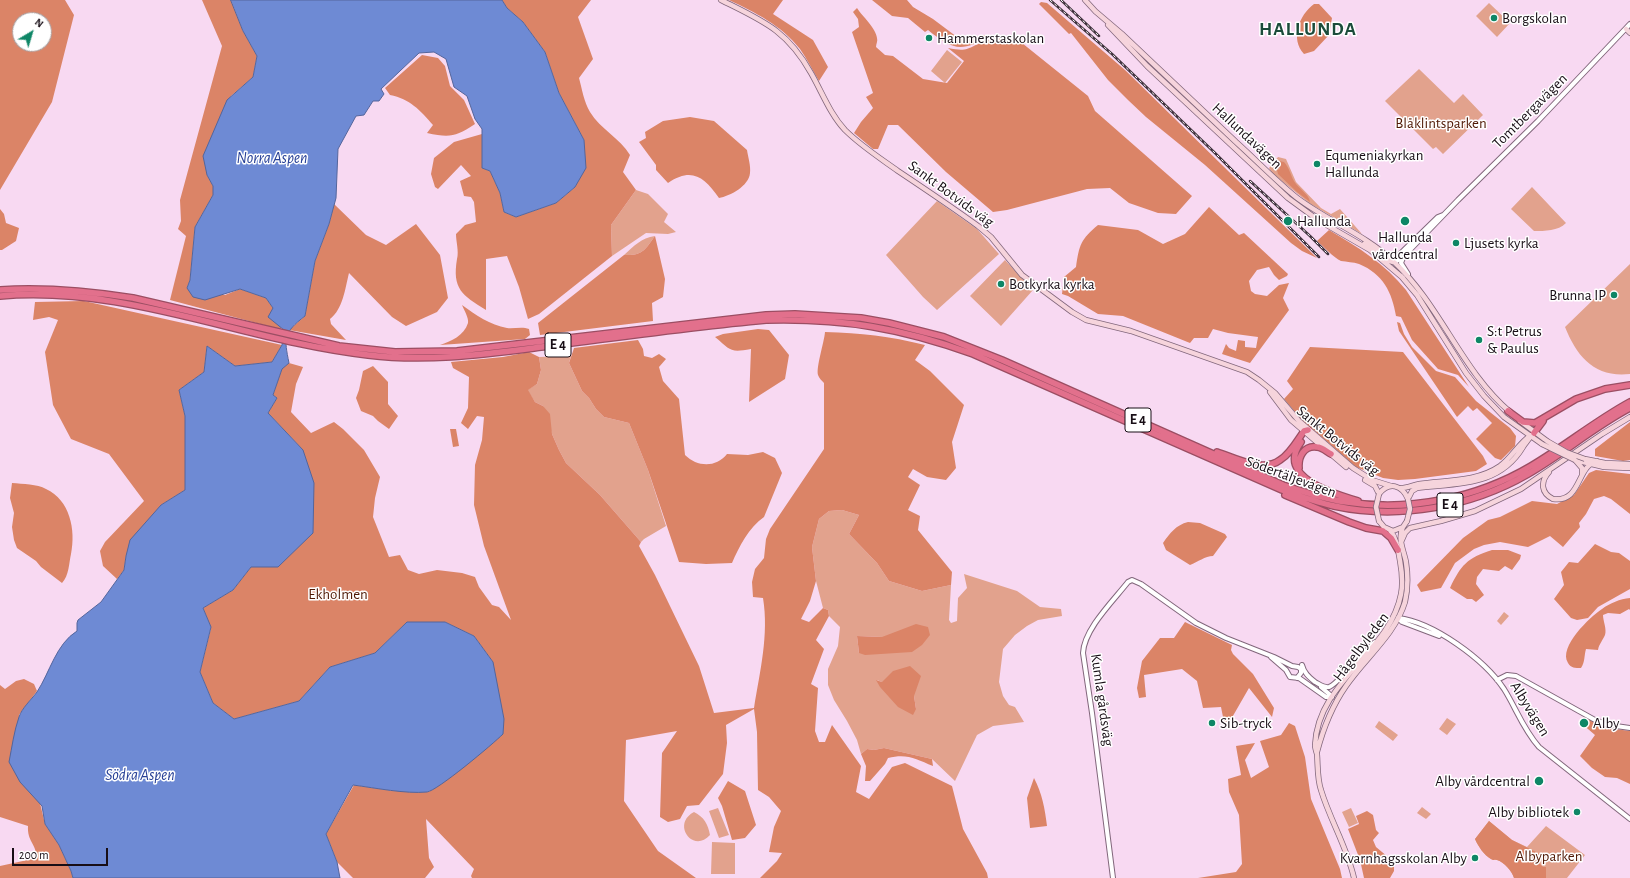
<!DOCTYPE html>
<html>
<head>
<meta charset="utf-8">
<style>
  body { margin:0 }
  #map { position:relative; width:1630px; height:878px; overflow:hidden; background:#f8d9f2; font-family:"Alegreya Sans",sans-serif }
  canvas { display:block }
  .north { position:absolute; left:12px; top:12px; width:40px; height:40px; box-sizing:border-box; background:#fff; border:1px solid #a39fa2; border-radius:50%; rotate:38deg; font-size:11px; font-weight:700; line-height:16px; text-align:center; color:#180e16 }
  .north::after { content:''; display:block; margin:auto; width:14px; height:18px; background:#0e8666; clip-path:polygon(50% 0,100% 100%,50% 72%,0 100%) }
  .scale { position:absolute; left:12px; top:848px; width:96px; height:18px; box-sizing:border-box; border:2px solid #180e16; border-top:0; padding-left:5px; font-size:12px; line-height:14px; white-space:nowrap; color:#180e16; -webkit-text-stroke:3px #fff; paint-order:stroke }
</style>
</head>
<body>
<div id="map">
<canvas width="1630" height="878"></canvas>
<div class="north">N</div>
<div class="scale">200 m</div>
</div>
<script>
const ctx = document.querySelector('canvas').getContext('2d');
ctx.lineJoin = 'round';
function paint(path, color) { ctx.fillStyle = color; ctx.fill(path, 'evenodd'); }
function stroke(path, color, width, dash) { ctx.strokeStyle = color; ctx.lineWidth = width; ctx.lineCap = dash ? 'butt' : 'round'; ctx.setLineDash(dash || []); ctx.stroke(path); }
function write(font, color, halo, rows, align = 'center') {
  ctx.font = font + ' "Alegreya Sans",sans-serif'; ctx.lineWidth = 3; ctx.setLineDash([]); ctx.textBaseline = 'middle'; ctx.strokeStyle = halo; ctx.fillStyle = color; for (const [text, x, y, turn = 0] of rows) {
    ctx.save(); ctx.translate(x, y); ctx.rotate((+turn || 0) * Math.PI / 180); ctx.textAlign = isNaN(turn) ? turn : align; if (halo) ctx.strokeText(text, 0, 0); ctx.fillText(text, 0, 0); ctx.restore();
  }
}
paint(new Path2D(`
  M1489,3L1510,23L1497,37L1476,16Z
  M947,50L962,62L945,83L931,71Z
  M1419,69L1454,103L1463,94L1483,115L1443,154L1436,147L1433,149L1385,101Z
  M1278,157L1286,159L1296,182L1321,208L1331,214L1340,209L1362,234L1309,203L1272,173L1269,168Z
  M1532,187L1566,223C1558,231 1545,231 1534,231L1511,209Z
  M636,190L648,194L668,214L664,222L676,232L668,234L646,233L612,256L611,225Z
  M937,201L977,229L999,254L937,310L923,297L886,255Z
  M655,236C645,250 642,256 624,255C634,246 641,238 655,236Z
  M1005,260L1033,290L1001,326L970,296Z
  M1630,264V374C1595,378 1577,357 1565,327Z
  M571,356L569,363L582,391L589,398L596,409L604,417L629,423L648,470L666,526L644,539L641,542L600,495L566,463L559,450L552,434L543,406L535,402L527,390L537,384L541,370L539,357Z
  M842,510L859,515L849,534L877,563L889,581L922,591L951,585L949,620L951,623L957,621L958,598L967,588L964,574L1017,591L1040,607L1061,609L1062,616L1038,620L1027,626L1015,635L1003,649L999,682L1003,696L1009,705L1015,707L1024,722L993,726L977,735L955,781L932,759L884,748L874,750L867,749L861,754L857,740L847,721L834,700L828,685V669L838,646L840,627L829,616L828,610L823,608L816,581L812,547L819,519L829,511ZM857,636L882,637L859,653ZM877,680L914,696L916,709C902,701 884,695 877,680Z
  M1504,612L1509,616L1501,625L1497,621Z
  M1447,718L1456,724L1447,735L1439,729Z
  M1379,721L1398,735L1393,741L1375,727Z
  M1422,807L1431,814L1426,819L1417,813Z
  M718,808L729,835L719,838L709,811Z
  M1351,808L1358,823L1349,827L1342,812Z
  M694,812C704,817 708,824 710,835C693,854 671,824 694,812Z
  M1489,821L1512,840L1527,847L1546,826L1585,855L1567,878H1514C1512,871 1504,862 1497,860C1493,859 1495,861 1491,859C1484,855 1478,846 1475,839Z
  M712,842L735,843V874H711Z`), '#e2a28d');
paint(new Path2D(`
  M0,0H65L74,15L52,102L0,190ZM20,20H44V44H20Z
  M202,0H231L243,31L257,56L253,77L231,96L207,175L213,186V195L195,227L190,280L187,288L225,295L240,289L266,298L273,308L282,328L279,329L170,300L186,236L178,229L181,221L180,200L222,46Z
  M502,0H591L578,17L593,59L579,78C582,89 584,102 590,112C600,129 620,138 630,155L623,172L636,190L611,225L612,256L539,314L528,319L519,287L507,256L486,259V310C462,295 452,289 457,259C459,251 456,242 456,234L465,225L476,222L474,202L471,197L464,196L460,181L471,176L461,165L438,189L435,187L431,174L434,158L454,142L482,134V168L490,171L500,193L504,212L516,217L556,203L575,187L584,140L559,93L545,52L523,22L507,8Z
  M729,0H783L773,14L813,40L828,67L819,81C813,71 807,59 800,49C781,25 756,13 729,0Z
  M872,0H907L913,7L933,19L957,37L964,40L984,35H989V37C960,53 952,49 928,30L925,32L908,18L892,16Z
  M1041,2L1047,3L1125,70L1317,258L1302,251L1291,243L1205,165L1146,117L1128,100L1108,80L1071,33L1069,34L1039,4Z
  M1314,4H1319L1332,18L1329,35L1314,51L1304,54C1290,39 1299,15 1314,4Z
  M857,8C862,16 876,28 877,38C878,41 876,44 876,47L885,55L893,56L923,79L947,83L964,61L948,48C971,53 969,46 988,40C996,37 1008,39 1017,39L1088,96L1095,111L1192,196L1176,214L1158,213L1129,203L1110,188L1087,189L1007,210L993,212L946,172L898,125H888L878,149H873L854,133L861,122L873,108L866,97L873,93L852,32L859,27L858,19L853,12Z
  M422,55L438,58L445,66L450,86L464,100L475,124C455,137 450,138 427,133L433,125C420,110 410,99 390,95L385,88Z
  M690,117L714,121L747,150C748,157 751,166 750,173C749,186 730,196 719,198C704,177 692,167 668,183L656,170V165L639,142L646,138L645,132L663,121Z
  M1279,161L1284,162C1290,168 1291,178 1296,184C1301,190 1309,195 1310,202L1297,192L1278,174L1277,170L1280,169L1278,166Z
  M334,204L366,235L386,245L416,224L440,255L448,298L437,312L406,326L392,317L349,273C345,289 343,309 330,319L331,324L346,340L289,330L305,316L315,261L329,224Z
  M1209,207L1239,235L1244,233L1288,274L1287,276L1279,280L1274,275L1269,267L1257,270L1249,281L1251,291L1255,294L1267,296L1279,285L1289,283L1283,298L1289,310L1250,363L1222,354L1226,344L1229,348L1236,351L1238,340L1245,341V347L1256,348L1258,337L1228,333L1213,329L1208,338H1194L1190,343L1123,316L1098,314L1068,296L1062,294L1064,277L1076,267C1079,245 1081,239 1098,225L1138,230L1163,244L1185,234Z
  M0,209L4,214L6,223L19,228L16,241L2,250H0Z
  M1329,230C1358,247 1385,264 1406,290L1469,387L1458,375L1438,369L1412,340L1401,317L1396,316C1392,292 1383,274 1359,264C1353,262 1347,262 1341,261C1334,258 1323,246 1317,241Z
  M655,236L665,279L663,297L652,303L653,321L540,335L538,323L624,255C642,256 645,250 655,236Z
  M84,301L282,345L272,362L235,366L207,346L204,372L179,390L185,416V490L161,505L126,556L124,570L117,579L103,566L100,551L105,542L144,501L109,454L71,439L53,405L45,352L58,320L49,317L33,320L35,302Z
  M462,305C476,315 490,325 507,328C514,329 522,326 529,329L530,335L525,339L440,345C451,341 464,336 468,323C469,318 464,310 462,305Z
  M1397,322L1400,323L1404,334L1412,347L1436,371L1455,377L1476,401L1510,428L1516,436L1515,446L1501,460L1495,458L1476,439L1492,423L1477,408L1473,411L1468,406L1457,417L1399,331Z
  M758,329L769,330L789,355L785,379L749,402L751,349C729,353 731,350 715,337L723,334Z
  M825,332C861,333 889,336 925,345L915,360L930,371L964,405L952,442L956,468L946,480L927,477L913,469L908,477L920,485L908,510L920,516L918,530L952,572L951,585L922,591L889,581L877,563L849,534L859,515L842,510L829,511L819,519L812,547L816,581L810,601L801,619L809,622L823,608L828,610L829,616L816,640L824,649L811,684L818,688L815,731L819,742H825L832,725L861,766L856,792L869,799L892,767L905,763L952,786L963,829L987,873L988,878H760L777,861L782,853L769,852L774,827L781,811L769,797L758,790L757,732L754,709L726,725L727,743L723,774L699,805L687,806L680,819L668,822L660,817L662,753L677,731L626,740L624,801L658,851L696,878H472L471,876L474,869L426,819L429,858L434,867L425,878H353L337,862L326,834L354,785L387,790L429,792L493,662L474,636L445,622H407L375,653L330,667L299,701L234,719L213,703L200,672L211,628L203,608L233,590L251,567H278L303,450L268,413L277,398L273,395L282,368L289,363L303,367L296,384L291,412L311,433L334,422L343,429L364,450L380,477L375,498L373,517L389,557L400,555L408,570L419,574L437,570L462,573L475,577L479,587L492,605L499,607L511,620L484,546L474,505L475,465L482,440L484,417L477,416L468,429L461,423L468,408L469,377L453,368L451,362L503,357L529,352L539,357L541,370L537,384L528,390L535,402L543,406L550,414L552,434L559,450L566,463L600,495L641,542L639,546L655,575L699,666L714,713L754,708C760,671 769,635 763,598L753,597L752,582L755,569L764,558L766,539L770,529L824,449V383C822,381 819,378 818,375C816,367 824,343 825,332Z
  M638,340L643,349L644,356L652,358L659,354L666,359L659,367L663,381L679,399L685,455C697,467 716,468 727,454L748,455L763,452L775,458L782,473L764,517C749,527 739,547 732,563L706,564L679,562L648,470L629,423L604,417L596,409L589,398L582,391L569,363L574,348Z
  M1310,347L1403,352L1483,456L1487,464L1476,471L1415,479L1398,480L1383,478L1356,467L1301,419L1284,399L1293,389L1287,381Z
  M373,366L388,382V404L398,416L389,429L378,421L373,416L361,411L356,398L359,390L363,371Z
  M1630,422V460L1623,461L1595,456V449Z
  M450,429H456L459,446L453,447Z
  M1596,470L1630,474V514L1611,499L1604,496L1594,499L1586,514L1579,523L1580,527L1563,547L1550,536L1528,547L1500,542L1484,545L1474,549L1455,563L1441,588L1421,592L1417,585L1463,538L1488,520L1500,517L1532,501L1557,504L1574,495L1589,473Z
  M12,483C23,484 37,484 46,489C70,500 76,530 71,554C69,563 69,576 62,583L41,567L36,561L17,548L14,540L12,527L14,513L10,498Z
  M1188,522L1200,523L1225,534L1227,537L1213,556C1205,556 1198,562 1190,565L1166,550L1163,543C1170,533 1176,525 1188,522Z
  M1595,544L1611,552L1619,553L1630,561V589L1598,607L1588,618L1577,620L1571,618L1554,599L1564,585L1561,572L1569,562L1578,563Z
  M1492,550H1508L1521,555L1520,559L1512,570L1505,566L1499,571L1483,569L1477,577L1476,584L1484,595L1476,602L1472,599H1467L1450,588C1461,565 1467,558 1492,550Z
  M1630,598V610L1629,609L1620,614L1608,613L1603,615C1603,621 1607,629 1605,635C1603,640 1599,644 1598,650L1586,649C1584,656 1585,662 1581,668C1575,668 1571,668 1568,663C1558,647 1590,617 1602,609C1610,603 1620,599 1630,598Z
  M1185,622L1232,645L1231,650L1233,654L1253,674L1274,708L1272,717L1249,688L1230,721L1224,722L1221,707L1203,708L1197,681L1182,669L1144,675L1146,697L1139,698L1137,688L1142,661L1160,638H1174Z
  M916,624L928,627L930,635L922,645L912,652L865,655L859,653L857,636L882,637Z
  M910,666L921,676L914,696L916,709L913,715L898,707L880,687L876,680L882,682L893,671Z
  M24,679L34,684L37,691L19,715L45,824L59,845L71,871L73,878H0V866L32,859L36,855C36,844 27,841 28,826L0,817V685L5,689L16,681Z
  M1585,716L1607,728L1630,731V784L1617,778L1605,777L1592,768L1580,756L1595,735L1581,723Z
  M1289,723L1295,726L1305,757L1311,799L1340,869L1342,878H1198L1236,872L1242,864L1239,815L1229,792L1228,779L1241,775L1236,746L1255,743L1245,760L1251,778L1269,767L1260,741L1281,735Z
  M884,748L932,759L933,766C916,759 907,753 888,758L885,764L870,781H865L866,766L861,754L867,749L874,750Z
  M1034,778C1042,793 1045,809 1047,826L1030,828L1027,798Z
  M728,781L745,791L756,825L745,838L732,840L722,806L718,798Z
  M1367,811L1373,815L1376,830L1379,833L1373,840L1376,847L1394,862V871L1390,878H1364L1360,860L1348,829L1359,824L1356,816Z
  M1489,821L1512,840L1540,854V864L1543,867H1546V878H1514C1512,871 1504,862 1497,860C1493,859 1495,861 1491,859C1484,855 1478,846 1475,839Z`), '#db8467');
const water = new Path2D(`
  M231,0H502L507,8L523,22L545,52L559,93L584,140L586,168L575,187L556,203L516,217L504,212L500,193L490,171L482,168V129L475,119L467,96L454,87L446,59L434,52L419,53L381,89L384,94L379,101H373L364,115L356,116L338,149L336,198L329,224L315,261L305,316C283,333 284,338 289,363L282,369L273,395L277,398L268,413L303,450L314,483L313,533L278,567H251L233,590L203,608L211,627L200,672L213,703L234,719L299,701L330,667L375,653L407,622H445L474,636L493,662L504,719L503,734C493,744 437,791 427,792C405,794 376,788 353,785L326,834L337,862L340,878H73L71,871L59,845L45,824L42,806L20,782L9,762C12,747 14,731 19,717C22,708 31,700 37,692C50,672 56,644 77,631V623L78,620L101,602L124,570L126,556L130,540L161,505L185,490V416L179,390L204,372L207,346L235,366L272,362L282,345L284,330L268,317L273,308L266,298L240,289L205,300L193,297L187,288L190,280L195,227L213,195V186L207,175L203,156L227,100L253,77L257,56L243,31Z`);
paint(water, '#6e8ad4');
stroke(water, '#54659b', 1);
const tertiary = new Path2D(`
  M1403,258L1401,263L1408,274
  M1395,262L1403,257L1458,200L1538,121L1630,24
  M1395,262L1399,255L1438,217L1443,215
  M1398,618C1433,622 1484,659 1504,689C1516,708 1523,729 1539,747L1630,819
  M1399,619L1402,622L1439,636
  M1363,654L1375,642
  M1271,657L1286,670L1290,677L1299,678L1326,697H1332
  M1302,665C1304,673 1309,677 1315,682C1319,684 1324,688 1329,687C1337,685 1356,659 1365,652
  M1497,680L1507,675L1516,676L1595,720L1609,725L1630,728
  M1321,687L1328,693L1332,697
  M1113,878L1092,713L1083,653C1084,629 1114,600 1128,582L1132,580L1141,584L1196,623L1226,638L1274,657L1292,666L1298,667L1301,669V673L1297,678`);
const secondary = new Path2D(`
  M721,0C763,21 787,30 811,73C822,92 830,114 845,130C861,146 880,158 898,171C925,189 952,207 978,226L991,237L1022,275L1072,312L1086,320L1131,331L1247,372L1259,380L1275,393L1299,421L1353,468L1372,480L1391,486
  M1085,0L1096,12
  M1095,11L1122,34C1160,70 1198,106 1236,142C1256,160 1275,180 1296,197C1327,221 1365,234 1394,262C1441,306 1461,370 1510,412
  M1108,25L1147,66L1288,198L1318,220L1370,250L1403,278
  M1626,29L1630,33
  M1364,244C1375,248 1383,260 1393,262
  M1401,276L1417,295L1466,373L1484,396L1504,417L1542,444
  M1270,392L1291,420L1346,467
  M1520,421L1547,441
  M1585,459L1605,463L1630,464
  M1575,460L1604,467L1630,468
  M1576,461L1582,468V475
  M1549,472C1540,482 1541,493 1553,499C1582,503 1576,466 1597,461
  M1365,480L1375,486L1379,494C1389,481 1402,485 1408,499
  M1401,488C1407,488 1413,485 1419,484C1446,480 1477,482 1500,466C1512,457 1519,443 1531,435
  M1408,499L1412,491L1417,488C1457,483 1499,487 1523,447C1525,443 1528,441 1530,437
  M1379,521L1384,527L1393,531L1403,527L1407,521
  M1401,542L1405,533L1410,528L1441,521L1475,511L1521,489L1602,434L1630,417
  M1317,752C1323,729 1332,706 1346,686C1365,658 1395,635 1405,602C1408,589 1408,575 1406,562C1404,551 1397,538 1403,527
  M1354,878C1347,847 1330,820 1321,790C1317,778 1318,766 1317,754C1316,751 1315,748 1315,745C1318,680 1390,653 1401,594C1403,584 1402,572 1400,561C1398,550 1397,539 1390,530`);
const motorway = new Path2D(`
  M0,290C45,287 88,291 133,298L339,346L395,352L457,351L766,315L795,314L861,318L889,323L944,337L1002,360L1283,485C1304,492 1325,499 1347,502C1409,512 1477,498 1531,466C1565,446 1595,421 1630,402
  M0,296C128,285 243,341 368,355C424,362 479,355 534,348C612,338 689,327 766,320C843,318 901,328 973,354L1282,490C1299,496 1316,502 1334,506C1399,520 1471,507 1528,474C1563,454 1594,427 1630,408
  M1508,411L1523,422L1535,423L1576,399L1605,389L1630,385
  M1534,433L1543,421
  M1301,442C1275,477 1334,494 1358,501
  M1217,452C1235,458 1263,473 1280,460C1290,454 1297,441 1304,431L1308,430
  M1299,468C1298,457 1304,445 1317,447C1322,447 1327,452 1331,454
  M1285,495L1349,522L1366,528L1383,531L1391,538L1398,550`);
stroke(tertiary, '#82677c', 6);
stroke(secondary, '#82677c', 6);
stroke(motorway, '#9b4e63', 8);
stroke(tertiary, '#fff', 4);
stroke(secondary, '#f6d4dc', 4.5);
stroke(motorway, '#e2708c', 5.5);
const rail = new Path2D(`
  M1050,0L1112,54L1215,153L1319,257
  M1061,0L1099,36
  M1250,181L1310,236L1328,254`);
stroke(rail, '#40323d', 2.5);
stroke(rail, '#fff', 1, [3]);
const secondaryBridge = new Path2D(`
  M1547,441L1566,452L1585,459
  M1542,444L1575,460
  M1379,494L1376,507L1379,521
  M1407,521L1410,509L1408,499`);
stroke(secondaryBridge, '#82677c', 6, []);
stroke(secondaryBridge, '#f6d4dc', 4.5);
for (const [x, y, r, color] of [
  [1494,18,4,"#0e8666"],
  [929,38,4,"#0e8666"],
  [1317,164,4,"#0e8666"],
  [1288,221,5,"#0e8666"],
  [1405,221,5,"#0e8666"],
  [1456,243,4,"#0e8666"],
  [1001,284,4,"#0e8666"],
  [1614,295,4,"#0e8666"],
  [1479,340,4,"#0e8666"],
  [1212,723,4,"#0e8666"],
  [1584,723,5,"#0e8666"],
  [1539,781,5,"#0e8666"],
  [1577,812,4,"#0e8666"],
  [1475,858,4,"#0e8666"]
]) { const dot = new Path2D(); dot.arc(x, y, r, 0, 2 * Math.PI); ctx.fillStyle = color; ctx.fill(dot); stroke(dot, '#fff', 1.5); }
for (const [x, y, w] of [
  [558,345,26],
  [1138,420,26],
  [1450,505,26]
]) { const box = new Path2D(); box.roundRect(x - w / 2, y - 12, w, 24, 3); ctx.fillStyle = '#fff'; ctx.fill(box); stroke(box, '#180e16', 1); }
write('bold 14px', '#180e16', null, [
  ["E 4",558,345],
  ["E 4",1138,420],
  ["E 4",1450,505]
]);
write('15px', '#180e16', '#fff', [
  ["Borgskolan",1502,18],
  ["Hammerstaskolan",937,38],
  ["Equmeniakyrkan",1325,155],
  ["Hallunda",1325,172],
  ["Hallunda",1297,221],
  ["Hallunda",1405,237,"center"],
  ["vårdcentral",1405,254,"center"],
  ["Ljusets kyrka",1464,243],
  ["Botkyrka kyrka",1009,284],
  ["Brunna IP",1606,295,"right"],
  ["S:t Petrus",1487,331],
  ["& Paulus",1487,348],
  ["Sib-tryck",1220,723],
  ["Alby",1593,723],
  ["Alby vårdcentral",1530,781,"right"],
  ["Alby bibliotek",1569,812,"right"],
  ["Kvarnhagsskolan Alby",1467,858,"right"]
], 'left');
write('15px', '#180e16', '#fff', [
  ["Tomtbergavägen",1530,111,-45],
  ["Hallundavägen",1247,136,43],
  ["Sankt Botvids väg",951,194,36],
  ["Sankt Botvids väg",1338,441,39],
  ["Södertäljevägen",1291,477,20],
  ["Hågelbyleden",1361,647,-53],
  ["Kumla gårdsväg",1102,700,82],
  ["Albyvägen",1530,709,58]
]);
write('15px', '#4f1804', '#fff', [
  ["Blåklintsparken",1441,123],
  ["Ekholmen",338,594],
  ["Albyparken",1549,856]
]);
write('italic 16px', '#263f96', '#fff', [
  ["Norra Aspen",272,158],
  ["Södra Aspen",140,775]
]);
ctx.letterSpacing = '1px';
write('bold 19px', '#1b4c3b', '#fff', [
  ["HALLUNDA",1308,29]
]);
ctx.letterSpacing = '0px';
</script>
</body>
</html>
